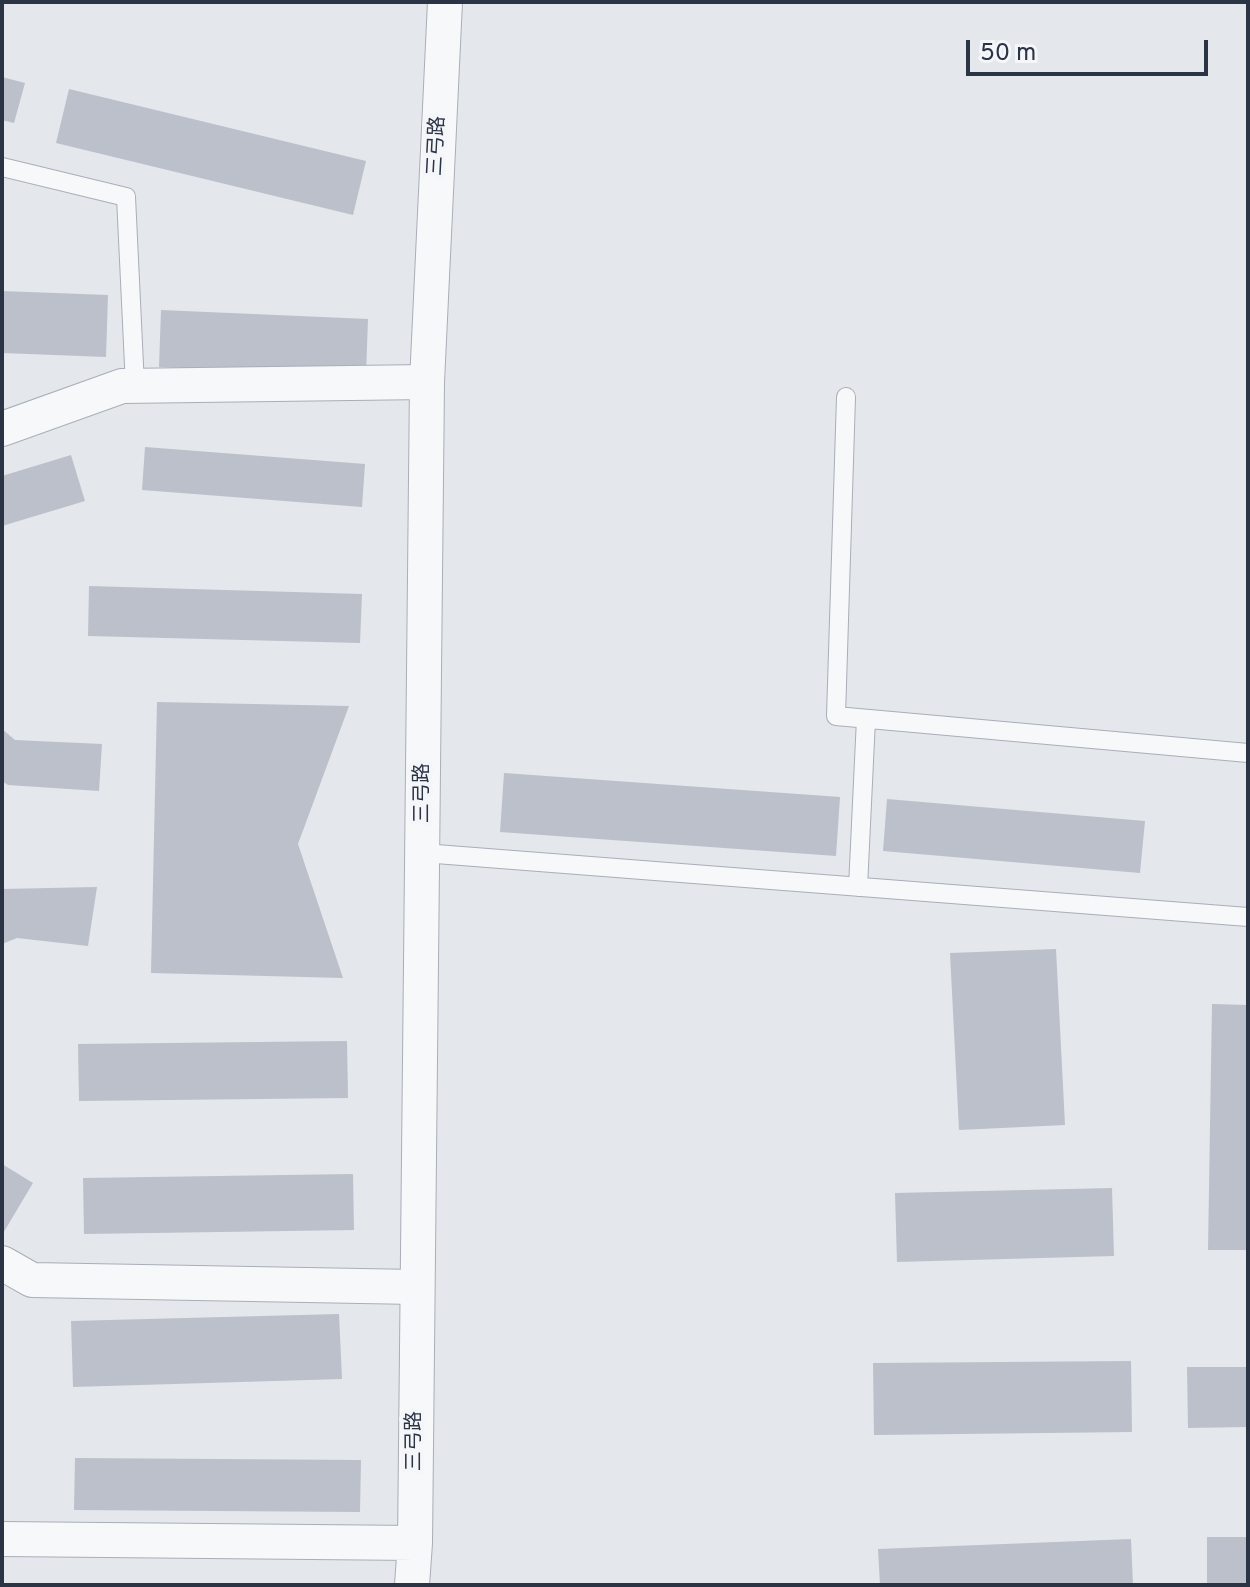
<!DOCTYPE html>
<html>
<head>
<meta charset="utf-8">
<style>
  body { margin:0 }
  #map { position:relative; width:1250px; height:1587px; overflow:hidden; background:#e4e7ec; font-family:Overpass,sans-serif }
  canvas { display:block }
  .frame { position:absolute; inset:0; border:4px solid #2b3445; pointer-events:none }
  .scale { position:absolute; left:966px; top:40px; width:242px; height:36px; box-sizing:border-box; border:4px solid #2b3445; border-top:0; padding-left:10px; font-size:24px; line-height:28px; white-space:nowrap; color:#2b3445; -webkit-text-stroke:6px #f4f6f9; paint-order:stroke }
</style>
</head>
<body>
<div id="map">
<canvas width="1250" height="1587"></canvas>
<div class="frame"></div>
<div class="scale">50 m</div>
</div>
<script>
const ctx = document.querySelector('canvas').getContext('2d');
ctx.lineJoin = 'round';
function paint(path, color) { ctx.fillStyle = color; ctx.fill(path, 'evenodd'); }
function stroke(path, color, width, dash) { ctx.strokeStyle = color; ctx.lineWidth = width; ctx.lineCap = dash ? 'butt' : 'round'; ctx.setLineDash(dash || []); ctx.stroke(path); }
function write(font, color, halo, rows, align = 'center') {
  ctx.font = font + ' Overpass,"Noto Sans SC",sans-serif'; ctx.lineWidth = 8; ctx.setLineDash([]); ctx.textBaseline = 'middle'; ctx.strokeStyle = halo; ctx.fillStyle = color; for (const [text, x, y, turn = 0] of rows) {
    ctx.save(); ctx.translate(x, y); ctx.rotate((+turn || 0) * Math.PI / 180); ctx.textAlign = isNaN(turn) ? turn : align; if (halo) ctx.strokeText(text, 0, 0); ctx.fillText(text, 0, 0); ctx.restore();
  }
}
paint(new Path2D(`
  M2,77L25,83L14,123L2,120Z
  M69,89L366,161L353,215L56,143Z
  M2,291L108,295L106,357L2,353Z
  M161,310L368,319L366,375L159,367Z
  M145,447L365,464L362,507L142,490Z
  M71,455L85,501L2,526V476Z
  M89,586L362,594L360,643L88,636Z
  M157,702L349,706L298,844L343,978L151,973Z
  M2,729L15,740L102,744L99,791L8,785L2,781Z
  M504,773L840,797L836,856L500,832Z
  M887,799L1145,821L1140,873L883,851Z
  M97,887L88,946L17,938L2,944V889Z
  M1056,949L1065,1125L959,1130L950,953Z
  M1212,1004L1248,1005V1250H1208Z
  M347,1041L348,1098L79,1101L78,1044Z
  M2,1164L33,1183L2,1235Z
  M353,1174L354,1230L84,1234L83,1178Z
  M1112,1188L1114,1256L897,1262L895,1193Z
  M339,1314L342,1379L73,1387L71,1321Z
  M1131,1361L1132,1432L874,1435L873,1363Z
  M1187,1367H1248V1427L1188,1428Z
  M75,1458L361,1460L360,1512L74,1510Z
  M1207,1537H1248V1585H1207Z
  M1131,1539L1133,1585H880L878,1549Z`), '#bbc0ca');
const lane = new Path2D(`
  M2,167L126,197L135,386
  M846,397L836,716L1248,753
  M423,853L1248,917
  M858,887L866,719`);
const street = new Path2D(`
  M2,429L122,386L427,382
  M2,1263L32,1280L416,1287
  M2,1539L415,1543
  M412,1585L415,1543L427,382L445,2`);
stroke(lane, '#a9aeb7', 20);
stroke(street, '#a9aeb7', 36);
stroke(lane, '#f7f8fa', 18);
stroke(street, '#f7f8fa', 34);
write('20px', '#2b3445', '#f4f6f9', [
  ["三弓路",438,146,-87],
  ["三弓路",424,793,-90],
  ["三弓路",416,1441,-90]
]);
</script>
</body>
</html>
